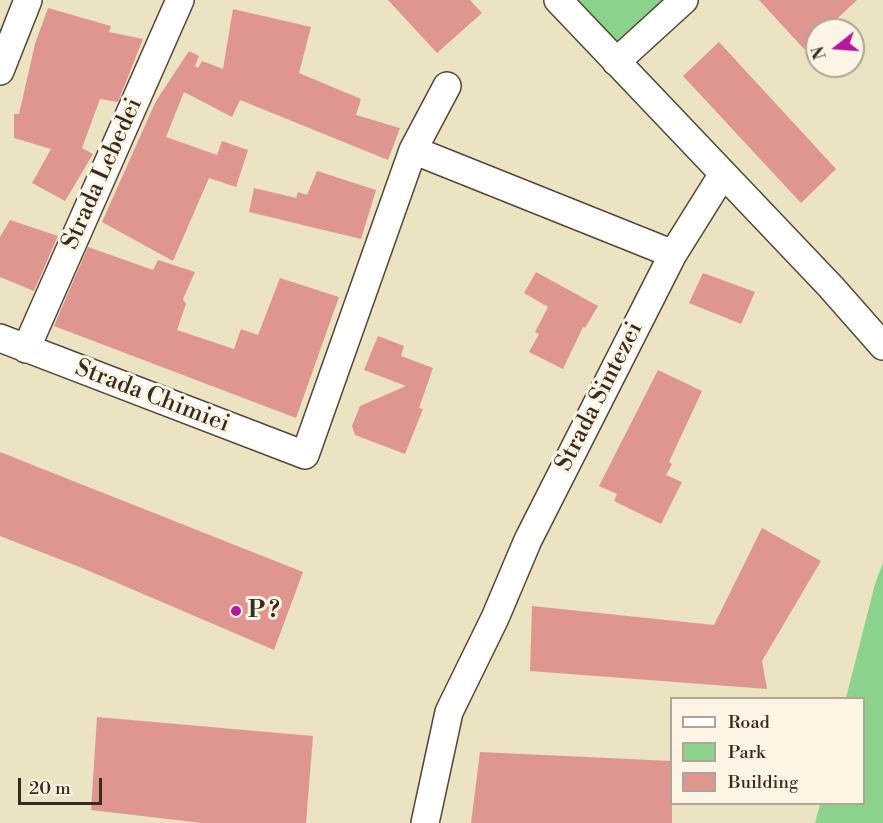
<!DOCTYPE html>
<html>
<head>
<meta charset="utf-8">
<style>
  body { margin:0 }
  #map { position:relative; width:883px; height:823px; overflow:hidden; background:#ebe3c2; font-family:"Libre Bodoni",serif }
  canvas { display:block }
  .legend { position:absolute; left:670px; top:697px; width:195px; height:108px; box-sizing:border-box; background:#fcf5e5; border:2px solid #afa495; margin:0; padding:8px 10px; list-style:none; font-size:18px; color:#3b2a1e }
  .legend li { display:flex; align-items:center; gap:12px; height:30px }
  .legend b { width:30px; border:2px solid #afa495 }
  .north { position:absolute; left:805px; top:18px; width:60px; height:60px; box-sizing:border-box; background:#fcf5e5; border:2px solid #afa495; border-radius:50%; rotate:253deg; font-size:16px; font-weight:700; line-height:24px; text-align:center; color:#3b2a1e }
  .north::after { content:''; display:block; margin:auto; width:21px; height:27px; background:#b5179e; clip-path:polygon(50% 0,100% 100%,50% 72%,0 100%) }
  .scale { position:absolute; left:18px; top:778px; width:84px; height:27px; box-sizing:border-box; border:3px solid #3b2a1e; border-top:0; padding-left:8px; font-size:18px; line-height:21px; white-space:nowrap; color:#3b2a1e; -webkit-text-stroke:4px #fcf5e5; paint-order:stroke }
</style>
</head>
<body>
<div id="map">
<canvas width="883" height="823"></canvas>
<ul class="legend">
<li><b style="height:8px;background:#fff"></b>Road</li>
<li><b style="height:16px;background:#8bd28d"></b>Park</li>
<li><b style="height:16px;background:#e09690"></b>Building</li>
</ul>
<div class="north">N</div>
<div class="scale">20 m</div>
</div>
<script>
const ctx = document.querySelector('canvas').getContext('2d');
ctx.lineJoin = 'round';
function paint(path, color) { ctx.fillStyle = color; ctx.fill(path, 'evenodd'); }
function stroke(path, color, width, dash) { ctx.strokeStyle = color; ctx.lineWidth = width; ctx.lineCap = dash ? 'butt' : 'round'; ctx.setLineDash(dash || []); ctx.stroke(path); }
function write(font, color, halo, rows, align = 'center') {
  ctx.font = font + ' "Libre Bodoni",serif'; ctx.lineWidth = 6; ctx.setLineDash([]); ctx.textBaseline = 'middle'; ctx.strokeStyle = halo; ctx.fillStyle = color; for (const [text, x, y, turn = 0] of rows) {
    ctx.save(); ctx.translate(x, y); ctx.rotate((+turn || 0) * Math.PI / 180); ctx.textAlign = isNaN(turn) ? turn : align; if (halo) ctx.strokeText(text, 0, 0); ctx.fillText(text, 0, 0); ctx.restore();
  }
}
paint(new Path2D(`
  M558,0H684L616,62Z
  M883,563V823H815L820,804H864V698H846L875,584Z`), '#8bd28d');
paint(new Path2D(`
  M388,0H470L482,13L437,53Z
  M759,0H857L825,30H817V37L804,49Z
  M48,8L111,26L109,32L143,39L118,102L100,99L82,148L93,154L65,201L32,183L51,149L14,138V114H19L35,44Z
  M233,9L311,27L299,73L361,99L356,115L400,128L388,160L240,100L232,117L184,92L166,137L217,155L222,141L248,150L236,187L209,178L173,261L102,222L156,101L189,51L199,56L195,66L198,68L202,61L223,69Z
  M719,42L836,169L801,203L683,76Z
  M317,171L376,190L361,239L249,212L254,188L296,198L298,192L307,195Z
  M10,220L58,236L34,291L0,277V237Z
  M88,247L153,270L158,260L195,272L183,299L186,304L177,330L234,349L241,329L258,335L280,278L339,297L296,418L54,326Z
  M536,272L598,306L585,328L583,327L563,369L529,352L539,334L535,332L548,307L524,293Z
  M703,273L755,292L741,324L689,303Z
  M378,336L404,346L401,356L433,368L419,408L423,409L405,454L355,435L352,426L360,406L406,386L364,370Z
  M658,370L702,391L669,462L672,464L666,475L682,482L661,524L614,501L617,494L599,486Z
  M0,452L303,572L274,650L87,570L0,536Z
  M762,528L821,561L762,661L767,689L530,671L532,606L714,625Z
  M97,717L313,736L306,823H202L91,810Z
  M480,752L672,761V823H471Z`), '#e09690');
const minor = new Path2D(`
  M558,0L831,287L883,346
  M616,62L684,0
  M0,71L28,0
  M413,150L673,254L723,174
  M0,338L305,455L413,150L447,86
  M26,349L180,0
  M425,823L449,712L495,618L528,540L673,254`);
stroke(minor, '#554637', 30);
stroke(minor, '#fff', 27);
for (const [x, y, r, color] of [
  [236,611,6,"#b5179e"]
]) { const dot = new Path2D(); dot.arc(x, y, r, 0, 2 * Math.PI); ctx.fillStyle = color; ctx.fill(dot); stroke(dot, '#fcf5e5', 2); }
write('24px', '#3b2a1e', '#fcf5e5', [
  ["Strada Lebedei",103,174,-66],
  ["Strada Chimiei",152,397,21],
  ["Strada Sintezei",600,397,-63]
]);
write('bold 24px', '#3b2a1e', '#fcf5e5', [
  ["P ?",248,611]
], 'left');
</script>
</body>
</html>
